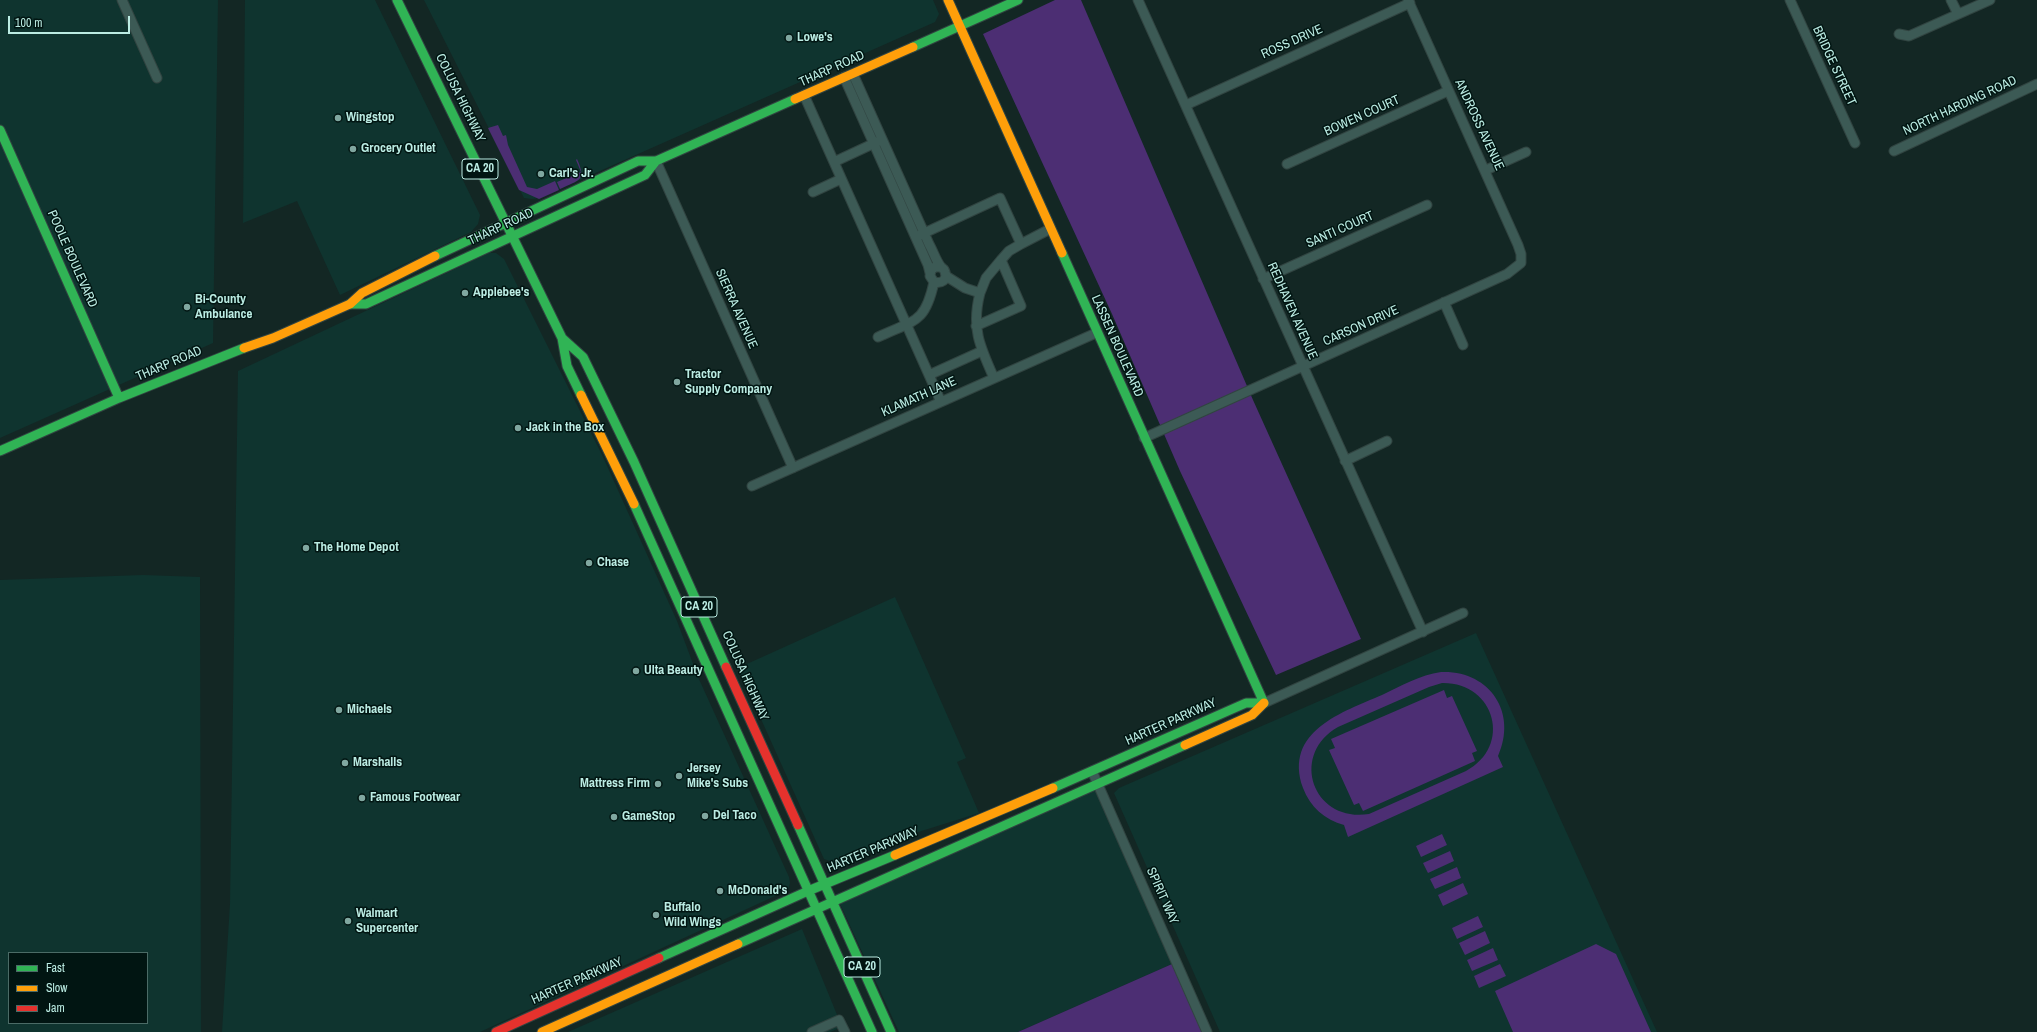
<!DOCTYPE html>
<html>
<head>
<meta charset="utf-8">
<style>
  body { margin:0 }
  #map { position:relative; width:2037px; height:1032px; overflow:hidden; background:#132724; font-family:"Archivo Narrow",sans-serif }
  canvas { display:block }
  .legend { position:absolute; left:8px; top:952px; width:140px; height:72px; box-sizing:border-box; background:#011512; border:1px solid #4b6b66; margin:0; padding:5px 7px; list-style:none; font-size:12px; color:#bbece3 }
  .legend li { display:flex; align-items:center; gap:8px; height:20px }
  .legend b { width:20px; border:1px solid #4b6b66 }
  .scale { position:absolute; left:8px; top:16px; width:122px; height:18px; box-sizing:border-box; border:2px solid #bbece3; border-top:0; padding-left:5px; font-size:12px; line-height:14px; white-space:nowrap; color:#bbece3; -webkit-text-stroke:3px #011512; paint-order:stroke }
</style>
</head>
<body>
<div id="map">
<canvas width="2037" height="1032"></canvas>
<ul class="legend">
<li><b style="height:5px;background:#30b455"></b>Fast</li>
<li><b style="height:5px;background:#ff9f0a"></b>Slow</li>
<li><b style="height:5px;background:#e5322d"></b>Jam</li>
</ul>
<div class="scale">100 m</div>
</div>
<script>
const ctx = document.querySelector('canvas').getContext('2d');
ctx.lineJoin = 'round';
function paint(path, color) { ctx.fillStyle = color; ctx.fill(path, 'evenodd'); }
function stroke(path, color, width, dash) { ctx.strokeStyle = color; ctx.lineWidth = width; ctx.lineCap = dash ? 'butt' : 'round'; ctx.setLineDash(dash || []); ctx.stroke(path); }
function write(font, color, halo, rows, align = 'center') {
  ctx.font = font + ' "Archivo Narrow",sans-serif'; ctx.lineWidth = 3; ctx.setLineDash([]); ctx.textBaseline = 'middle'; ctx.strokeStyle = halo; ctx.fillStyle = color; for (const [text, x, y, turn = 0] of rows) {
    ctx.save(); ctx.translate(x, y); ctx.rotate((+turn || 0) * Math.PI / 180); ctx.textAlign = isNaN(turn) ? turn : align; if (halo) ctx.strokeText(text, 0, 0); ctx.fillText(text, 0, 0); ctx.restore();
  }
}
paint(new Path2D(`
  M0,0H218L213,343L0,438Z
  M245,0H375L480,215L478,224L471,232L340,295L297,201L243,223Z
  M424,0H933L939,14L935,22L539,198L532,199L524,198Z
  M489,253H496L504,259L603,457L677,621L698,677L789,877L790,883L788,890L480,1032H222L230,904L238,371Z
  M143,575L200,577L201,1032H0V580ZM9,953H147V1023H9Z
  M895,597L966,758L957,762L979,813L896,839L839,864L824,859L738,668Z
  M1476,633L1657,1032H1220L1114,793L1119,788Z
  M1096,789L1172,964L1018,1032H899L840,904Z
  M802,929L842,1027L830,1032H568Z`), '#0f342f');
paint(new Path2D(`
  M1055,0H1081L1253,400L1361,639L1276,675L1180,471L1112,314L983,34Z
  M498,125L503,136L506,135L508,145L527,187L537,189L555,181L559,190L539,199L519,190L488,128Z
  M577,159C587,181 579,180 560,189L557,182L581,172L576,160Z
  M1441,672C1489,670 1518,712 1498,756L1503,767L1348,837L1344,825C1325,820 1310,807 1303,788C1283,731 1343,712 1382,695C1401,686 1420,675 1441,672ZM1442,683C1495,682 1513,746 1466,771L1369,814C1313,823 1289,755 1338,727L1429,687Z
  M1444,690L1447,698L1452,696L1477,751L1472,753L1475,761L1363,811L1359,803L1354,805L1329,750L1335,748L1331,739Z
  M1442,834L1447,845L1421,857L1416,846Z
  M1450,851L1454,861L1428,873L1423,863Z
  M1457,867L1461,878L1435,889L1430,879Z
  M1463,883L1468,894L1443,906L1438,895Z
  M1478,916L1483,927L1457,939L1452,928Z
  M1485,931L1490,943L1465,955L1459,943Z
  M1596,944L1616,954L1651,1032H1513L1495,991Z
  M1493,948L1498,960L1472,971L1467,960Z
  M1172,964L1202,1032H1018Z
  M1500,964L1506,976L1479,988L1474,976Z`), '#4c2e73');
const street = new Path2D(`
  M122,0L157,78
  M1138,0L1423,632
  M1790,0L1855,143
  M1951,0L1958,14
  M1899,34L1909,36L1990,0
  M853,74L929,244C933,251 936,261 941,267C944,270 944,268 945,272C948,280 941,284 934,282L930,276L931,270L935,267H941
  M844,77L928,265L930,273
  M804,95L929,375L982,351
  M1186,105L1410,3
  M1894,151L2037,84
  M656,161L793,468
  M834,162L879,141
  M1287,164L1448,91
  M1486,170L1526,152
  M813,192L841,179
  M920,235L1000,198L1021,244L1009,251L1001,260
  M1021,244L1050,229
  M946,276L965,288L980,293C971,328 980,347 994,378
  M1263,279L1427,205
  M1444,302L1463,345
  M976,326L1021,306L1001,260L986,278L980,293
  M878,337C914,320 925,324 934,282
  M929,375L941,402
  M1144,438L1507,274L1521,263V254L1518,245L1408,0
  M1345,461L1387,441
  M752,486L1096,333
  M1264,703L1463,613
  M1092,771L1207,1032
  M812,1032L839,1020L845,1032`);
const fast = new Path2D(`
  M397,0L562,338L567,366L581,395
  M913,47L1018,0
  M0,130L119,398
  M1062,253L1264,703
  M435,256L638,161H656L795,99
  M350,304H366L645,175L656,161
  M562,338L583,357L634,462L726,667
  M0,451L119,398L244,348
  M634,504L872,1032
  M1053,788L1246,703H1264
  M798,825L891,1032
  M738,944L1185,745
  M659,958L808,891L895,855`);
const slow = new Path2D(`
  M948,0L1062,253
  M795,99L913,47
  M244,348L273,338L350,304L362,293L435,256
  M581,395L634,504
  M1185,745L1252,715L1264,703
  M895,855L1053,788
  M542,1032L738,944`);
const jam = new Path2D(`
  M726,667L798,825
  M496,1032L659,958`);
stroke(street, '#314441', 11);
stroke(fast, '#314441', 11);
stroke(slow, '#314441', 11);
stroke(jam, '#314441', 11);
stroke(street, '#3c5a55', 9);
stroke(fast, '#30b455', 9);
stroke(slow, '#ff9f0a', 9);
stroke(jam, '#e5322d', 9);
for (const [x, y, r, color] of [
  [789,38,4,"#80a7a0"],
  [338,118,4,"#80a7a0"],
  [353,149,4,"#80a7a0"],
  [541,174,4,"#80a7a0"],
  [465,293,4,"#80a7a0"],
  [187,307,4,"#80a7a0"],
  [677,382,4,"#80a7a0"],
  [518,428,4,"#80a7a0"],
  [306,548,4,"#80a7a0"],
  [589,563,4,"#80a7a0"],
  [636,671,4,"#80a7a0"],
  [339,710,4,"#80a7a0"],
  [345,763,4,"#80a7a0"],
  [679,776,4,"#80a7a0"],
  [658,784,4,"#80a7a0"],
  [362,798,4,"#80a7a0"],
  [705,816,4,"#80a7a0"],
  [614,817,4,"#80a7a0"],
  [720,891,4,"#80a7a0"],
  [656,915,4,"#80a7a0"],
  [348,921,4,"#80a7a0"]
]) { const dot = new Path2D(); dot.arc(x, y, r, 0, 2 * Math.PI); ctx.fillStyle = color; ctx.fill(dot); stroke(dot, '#011512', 1.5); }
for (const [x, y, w] of [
  [480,169,36],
  [699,607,36],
  [862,967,36]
]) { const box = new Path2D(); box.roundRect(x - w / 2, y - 10, w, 20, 3); ctx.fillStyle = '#011512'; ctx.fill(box); stroke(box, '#bbece3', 1); }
write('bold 12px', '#bbece3', null, [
  ["CA 20",480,169],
  ["CA 20",699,607],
  ["CA 20",862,967]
]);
write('bold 13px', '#bbece3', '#011512', [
  ["Lowe's",797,38],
  ["Wingstop",346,118],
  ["Grocery Outlet",361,149],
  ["Carl's Jr.",549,174],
  ["Applebee's",473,293],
  ["Bi-County",195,300],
  ["Ambulance",195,315],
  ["Tractor",685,375],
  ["Supply Company",685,390],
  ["Jack in the Box",526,428],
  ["The Home Depot",314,548],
  ["Chase",597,563],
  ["Ulta Beauty",644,671],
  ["Michaels",347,710],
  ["Marshalls",353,763],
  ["Jersey",687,769],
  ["Mike's Subs",687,784],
  ["Mattress Firm",650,784,"right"],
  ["Famous Footwear",370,798],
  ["Del Taco",713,816],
  ["GameStop",622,817],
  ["McDonald's",728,891],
  ["Buffalo",664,908],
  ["Wild Wings",664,923],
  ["Walmart",356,914],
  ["Supercenter",356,929]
], 'left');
write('13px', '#bbece3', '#011512', [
  ["ROSS DRIVE",1292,42,-24],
  ["BRIDGE STREET",1834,66,65],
  ["THARP ROAD",832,69,-24],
  ["COLUSA HIGHWAY",460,98,64],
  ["NORTH HARDING ROAD",1960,106,-25],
  ["BOWEN COURT",1362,116,-24],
  ["ANDROSS AVENUE",1479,125,65],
  ["THARP ROAD",501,227,-25],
  ["SANTI COURT",1340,230,-24],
  ["POOLE BOULEVARD",72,259,66],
  ["SIERRA AVENUE",736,309,66],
  ["REDHAVEN AVENUE",1292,311,66],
  ["CARSON DRIVE",1361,326,-24],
  ["LASSEN BOULEVARD",1117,346,66],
  ["THARP ROAD",169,364,-23],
  ["KLAMATH LANE",919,397,-24],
  ["COLUSA HIGHWAY",745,676,66],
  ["HARTER PARKWAY",1171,722,-24],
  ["HARTER PARKWAY",873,850,-23],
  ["SPIRIT WAY",1162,896,66],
  ["HARTER PARKWAY",577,981,-24]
]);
</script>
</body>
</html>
